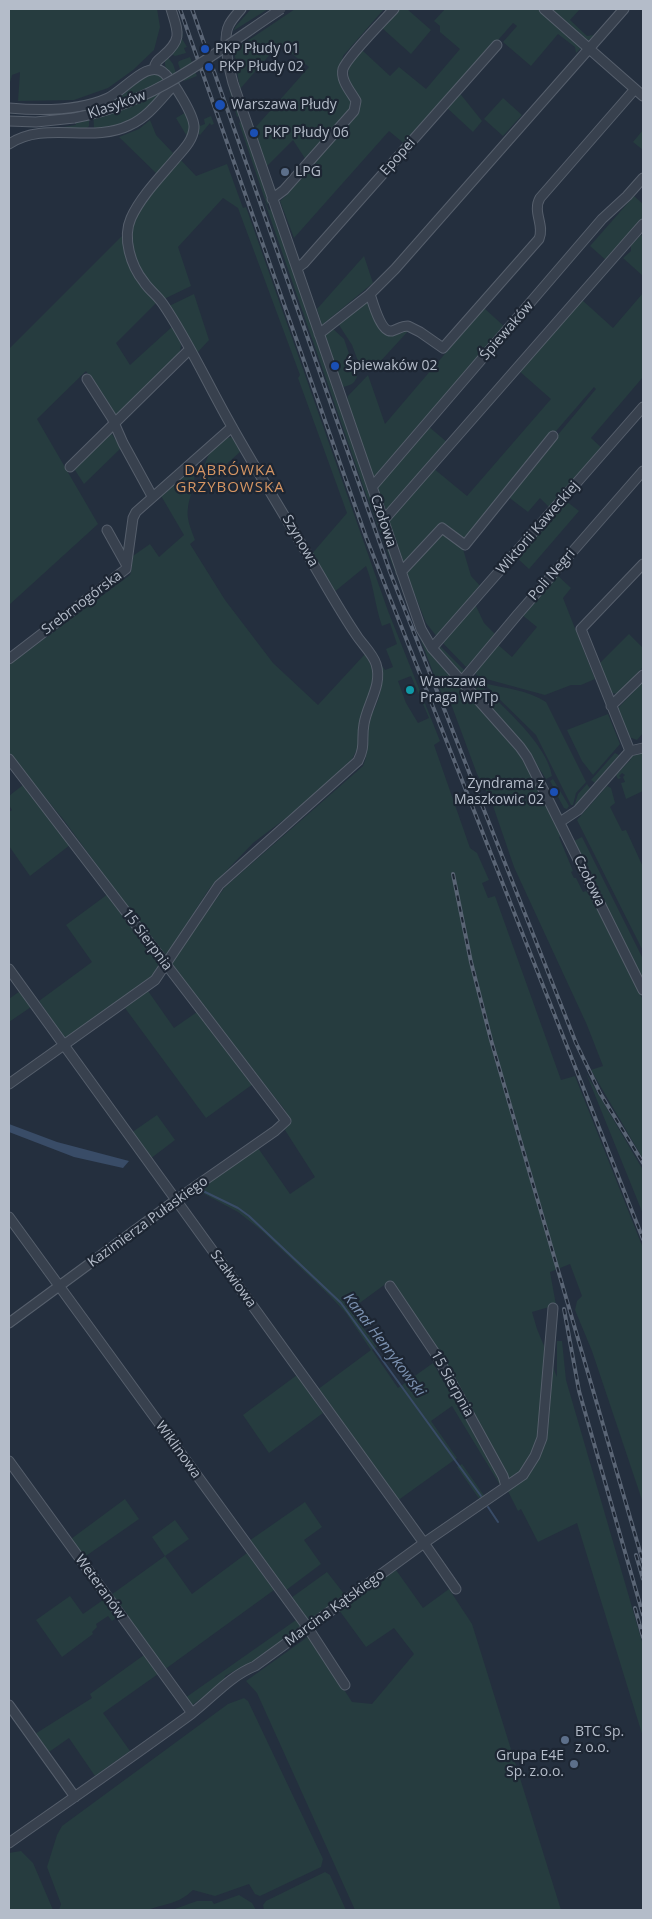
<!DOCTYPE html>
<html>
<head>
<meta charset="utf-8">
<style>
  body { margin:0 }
  #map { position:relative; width:652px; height:1919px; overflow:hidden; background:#242f3e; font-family:"Open Sans",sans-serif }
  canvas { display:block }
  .frame { position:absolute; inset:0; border:10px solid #b4bcc9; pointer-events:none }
</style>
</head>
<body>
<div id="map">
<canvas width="652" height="1919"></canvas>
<div class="frame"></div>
</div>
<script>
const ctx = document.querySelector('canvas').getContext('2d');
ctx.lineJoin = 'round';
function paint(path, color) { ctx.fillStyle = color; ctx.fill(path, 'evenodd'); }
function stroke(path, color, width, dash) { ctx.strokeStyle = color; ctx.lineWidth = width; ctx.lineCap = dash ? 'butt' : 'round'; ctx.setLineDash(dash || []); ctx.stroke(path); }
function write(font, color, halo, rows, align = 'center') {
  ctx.font = font + ' "Open Sans",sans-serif'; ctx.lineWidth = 4.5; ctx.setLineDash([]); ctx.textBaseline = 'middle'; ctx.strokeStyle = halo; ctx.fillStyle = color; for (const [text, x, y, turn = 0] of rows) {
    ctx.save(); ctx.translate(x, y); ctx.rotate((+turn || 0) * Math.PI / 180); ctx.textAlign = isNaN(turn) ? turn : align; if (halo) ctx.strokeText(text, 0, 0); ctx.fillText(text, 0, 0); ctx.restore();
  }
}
paint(new Path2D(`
  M9,9H157L160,27L154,50L133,70L108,88L74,100L18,101L20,72L12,75L9,86Z
  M175,9L183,36L181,37L187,47L184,48L186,53L175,56L170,53L176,48Z
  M251,9H268L233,31L236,26Z
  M295,9H384L343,56L341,66L353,102L352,109L306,160L293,140L267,166L254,129L309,67L279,44L240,89L234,50Z
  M398,9H407L431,30L411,54L382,28Z
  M445,9H580L570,20L587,36L594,35L576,53L575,47L558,34L531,66L503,42L517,26L513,23L406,145L389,131L294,238L280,201L288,194V187L358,111L361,103L349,82L348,66L362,50L390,76L399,67L426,89L460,49L440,32V26L434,21Z
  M167,56L173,64L181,87L179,89C173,80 160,67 167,56Z
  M190,57L197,76L184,81L178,63L179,61Z
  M157,73L165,79L164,91L140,115L118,126L94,130L93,107L144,75Z
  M229,89H231L271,205L267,204L264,197L239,123L241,122L239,116L237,117Z
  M458,91L482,121L473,132L445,106Z
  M503,98L522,115L503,136L484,119Z
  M89,107V126L87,128H58L76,125L72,112L40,114L9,113V112Z
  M188,111L191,124L188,138L176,118Z
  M195,113L200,126L205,124L204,119L211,116L214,124L211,125L210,123L200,135L197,133Z
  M150,120L156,135L173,153L174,156L158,175L119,137L139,129Z
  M643,130V150L633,142Z
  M179,158L196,176L227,164L243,208L246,207L388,611L440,741L434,745L470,848L477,853L489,880L482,883L488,898L495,896L561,1080L575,1076L643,1248V1503L592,1351L575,1310L577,1301L582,1296L570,1264L550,1272L556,1305L532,1312L537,1329L557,1377V1341H562L566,1380L643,1645V1737L577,1523L538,1542L521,1509L518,1511L440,1357L391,1280L350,1310L377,1347L372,1350L398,1388L433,1363L503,1483L500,1485L452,1406L431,1421L457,1458L397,1501L317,1390L371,1350L346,1313L330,1296L261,1230L238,1212L197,1190L258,1148L290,1194L315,1177L285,1130L290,1122L285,1110L175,972L172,965V960L225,887L363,766C370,751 366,736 369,720C371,714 375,709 377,703C383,688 381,675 378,661L385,670L393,667L386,649L397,644L390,623L382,626C375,606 374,586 366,566L333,593L310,556L347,513L298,378L300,375L238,208L223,198L178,247L191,286L162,300C152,286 139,271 134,254C122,216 157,184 179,158ZM411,676L429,718L418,723L406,703L398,681Z
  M634,196L643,204V220L607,261L590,246Z
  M264,200L269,210L272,209L422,642L525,759L561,836L559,837L573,871L571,872L574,878H576L583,892L586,891L597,906L643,1000V1159L591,1070L603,1066L587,1025L514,867L491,800L477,774L447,693L442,694L437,683L364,489Z
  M123,235C124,262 139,276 154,297L156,303L116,343L130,365L173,326C180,339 184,342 178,357L121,413L116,415L86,371L37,419L98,524L9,605V349Z
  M641,235L643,237V276L623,258L631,251V245Z
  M364,256L373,283L322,325L317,309Z
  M643,293V377L591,438L604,450L551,509L540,498L528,512L507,496L596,389L594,387L464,538H460L442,524L405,566L388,518L433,468L467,496L551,399L518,370L581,299L613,328Z
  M194,294L209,340L196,354L169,306Z
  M365,301H368L379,327L410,329L378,364L372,360L362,372L352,345L339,325Z
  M484,308L506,328L373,478L347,402L348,396L368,375L385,424Z
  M332,328L344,339L357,377C354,384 351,385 343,387L341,383L324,333Z
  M428,426L448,443L387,512L376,486Z
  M110,431L121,448L84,484L73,467Z
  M232,437L241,451L197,491C203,472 207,440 232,437Z
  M189,470L193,472C198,484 189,495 188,508C186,519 191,529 195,540L190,544L225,600L273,663L318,705L365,654L375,673L361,721L359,745L352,759L298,809L253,843L209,889L165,958L63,819L9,754V665L130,575L132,567L130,558L150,544L159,557L184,535L160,494Z
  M566,501L579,511L529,569L516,557Z
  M440,533H445L463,549L471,576L483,589L438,638L426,623L406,572Z
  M556,574L571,588L563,598L595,679L581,685H571L545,695L479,677L473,671L496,643L512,657L537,627L521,614Z
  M475,604L484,623L497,636L466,667L442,642Z
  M629,634L643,648V667L618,694L612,693L600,663Z
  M439,645L466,672L463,674L459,672L440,650Z
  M471,675C495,700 547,742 552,776L546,779L524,745L470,683Z
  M643,682V733L637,740L629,737L618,708Z
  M483,683C504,688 528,690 546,702L586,782L576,793L573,805H571L536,735Z
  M608,714L620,744L593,775L582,761L567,730Z
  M643,752V791L626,799L621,783L625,782L623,777L625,775L622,773L619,776L621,778L618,779L616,775L631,759L630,757Z
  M615,753L621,756L595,783L591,780Z
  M553,779L569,806L567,809L564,808L557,795L559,794L556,787L554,788L550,781Z
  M587,784L591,790L573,810L578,794Z
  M23,785L70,845L30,876L9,846V812L12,810L9,805V796Z
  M607,786L611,788L615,803L610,807L622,831L626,830L643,867V951L577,820Z
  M582,837L643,959V982L574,841Z
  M108,894L160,964L156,973L65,1039L39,1001L92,962L66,925Z
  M20,991L31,1007L9,1022V999Z
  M148,991L174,1028L197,1012L253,1084L206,1118L125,1008Z
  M586,1073L643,1170V1214Z
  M157,1115L175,1140L150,1159L131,1133Z
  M297,1375L323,1413L269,1453L243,1415Z
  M462,1464L485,1497L480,1500L457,1467Z
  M125,1499L139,1519L83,1558L71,1539Z
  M305,1502L322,1527L304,1540L321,1564L285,1591L249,1541Z
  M175,1520L189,1539L165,1556L192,1594L247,1553L274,1590L164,1670L111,1595L165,1556L152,1537Z
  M396,1570L423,1608L449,1589L472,1624L561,1910H355L257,1693L246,1681L309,1636L352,1702L372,1704L414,1654L394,1628L366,1647L339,1610Z
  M327,1572L345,1595L308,1622L291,1598Z
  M70,1596L83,1614L103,1600L116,1618L112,1621L108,1616L96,1624L97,1627L92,1632L93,1634L62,1657L36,1620Z
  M296,1620L301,1627L243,1669L236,1670L225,1676L224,1682L191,1706L185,1698Z
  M144,1655L158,1674L103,1713L130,1751L95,1776L69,1738L49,1752L35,1734L92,1698L90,1694Z
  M244,1698L248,1701L323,1859L321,1867L260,1896L255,1894L249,1884L215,1896L193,1890C177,1905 166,1903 148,1910H59L61,1904L47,1867L57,1835L62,1826L228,1704Z
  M21,1851L33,1863L53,1910H9V1853Z
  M325,1872L330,1875L346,1910H264L263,1905L266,1901Z
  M239,1895L252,1903L256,1910H172L197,1901H212L214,1904Z`), '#263c3f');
paint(new Path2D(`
  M9,1124L57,1142L129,1161L123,1168L74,1157L9,1132Z`), '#394c67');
stroke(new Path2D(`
  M201,1190L238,1208L249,1216L341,1303L481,1496
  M488,1507L498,1522`), '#394c67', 2);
const minor = new Path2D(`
  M241,9C237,14 232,19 229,25C222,38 229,68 233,83L421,629L432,648L520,747L527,757L643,990
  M544,9L643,96
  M154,69C155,62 158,60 163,56C183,39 178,32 171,9
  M9,108C41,111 79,111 108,98C124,91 149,57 165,74C174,83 195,116 194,128C193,140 184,149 177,157C161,176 141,196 131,218C122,238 131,266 144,282C149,290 157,295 163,304C189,342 208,385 231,425C260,477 292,527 322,579C333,598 344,617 357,636C363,645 373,654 376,664C383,685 367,704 364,724C361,740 366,745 358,761L219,885L155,980L9,1084
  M9,121L36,122L74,118
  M9,144C45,120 92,144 130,125C148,117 160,100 173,86
  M272,199L284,190L354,111L356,101C351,92 340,80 343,69C347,57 384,20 394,9
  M297,268L304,263L497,45
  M370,294C373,303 381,333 392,331C398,329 402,326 408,326L420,332L443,348L539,239C545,225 532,212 540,198L635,89
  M319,334L370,294L395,269L624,9
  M87,379L112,418L123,443L152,496
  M70,467L190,349
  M372,487L602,219L627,196L643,178
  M383,521L643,224
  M107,530L126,564
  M401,572L442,528L465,545L553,436
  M432,648L643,407
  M9,659L126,569L133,518L136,512L232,427
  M462,681L518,614L643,471
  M611,706L643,675
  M630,751L581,629L643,564
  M9,759L286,1121L275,1131L176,1200L9,1323
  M560,822L578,810L630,751L643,748
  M9,969L424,1543L456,1589
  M9,1217L308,1628L345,1685
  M390,1286L437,1356L503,1476L506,1486
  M9,1461L192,1713
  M9,1705L75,1797
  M9,1843C70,1800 131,1758 191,1714C212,1698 230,1676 255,1666L424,1543L523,1475L535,1456L542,1438L553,1308`);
stroke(minor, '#565f6c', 11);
stroke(minor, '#38414e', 9);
const rail = new Path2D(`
  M180,9L366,537L643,1239
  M192,9L390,572L576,1043L600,1093L643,1163
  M453,874L471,962L491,1040L643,1562
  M564,1309L579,1391L643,1615
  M636,1555L643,1579
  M635,1608L643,1637`);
stroke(rail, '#5a6575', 4);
stroke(rail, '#1d2633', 2, [5.5]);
const minorBridge = new Path2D(`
  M74,118C153,104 216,52 281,9`);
stroke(minorBridge, '#565f6c', 11, []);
stroke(minorBridge, '#38414e', 9);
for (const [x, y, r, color] of [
  [205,49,5,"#1a4fb4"],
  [209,67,5,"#1a4fb4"],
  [220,105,6,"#1a4fb4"],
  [254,133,5,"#1a4fb4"],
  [285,172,5,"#5c6f8a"],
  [335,366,5,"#1a4fb4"],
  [410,690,5,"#0f9aa8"],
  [554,792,5,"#1a4fb4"],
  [565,1740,5,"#5c6f8a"],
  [574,1764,5,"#5c6f8a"]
]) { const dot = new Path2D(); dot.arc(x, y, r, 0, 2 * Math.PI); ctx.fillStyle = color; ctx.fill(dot); stroke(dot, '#1d2633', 2); }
write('14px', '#b4bcc9', '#1d2633', [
  ["PKP Płudy 01",215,49],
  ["PKP Płudy 02",219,67],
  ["Warszawa Płudy",231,105],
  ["PKP Płudy 06",264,133],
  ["LPG",295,172],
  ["Śpiewaków 02",345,366],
  ["Warszawa",420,682],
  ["Praga WPTp",420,698],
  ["Zyndrama z",544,784,"right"],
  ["Maszkowic 02",544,800,"right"],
  ["BTC Sp.",575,1732],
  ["z o.o.",575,1748],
  ["Grupa E4E",564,1756,"right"],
  ["Sp. z.o.o.",564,1772,"right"]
], 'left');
write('14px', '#b4bcc9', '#1d2633', [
  ["Klasyków",117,105,-19],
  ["Epopei",398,157,-48],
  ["Śpiewaków",507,331,-49],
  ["Czołowa",383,521,71],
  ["Wiktorii Kaweckiej",538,528,-49],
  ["Szynowa",300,541,60],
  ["Poli Negri",552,575,-49],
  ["Srebrnogórska",82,603,-37],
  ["Czołowa",589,881,64],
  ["15 Sierpnia",147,940,53],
  ["Kazimierza Pułaskiego",148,1222,-36],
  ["Szałwiowa",233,1279,54],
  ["15 Sierpnia",452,1384,61],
  ["Wiklinowa",178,1450,54],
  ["Weteranów",100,1587,54],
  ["Marcina Kątskiego",335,1608,-36]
]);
ctx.letterSpacing = '1px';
write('15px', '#d59563', '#1d2633', [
  ["DĄBRÓWKA",230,471],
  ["GRZYBOWSKA",230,488]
]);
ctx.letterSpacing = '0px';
write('italic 15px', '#7c92b1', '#1d2633', [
  ["Kanał Henrykowski",384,1345,53]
]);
</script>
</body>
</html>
